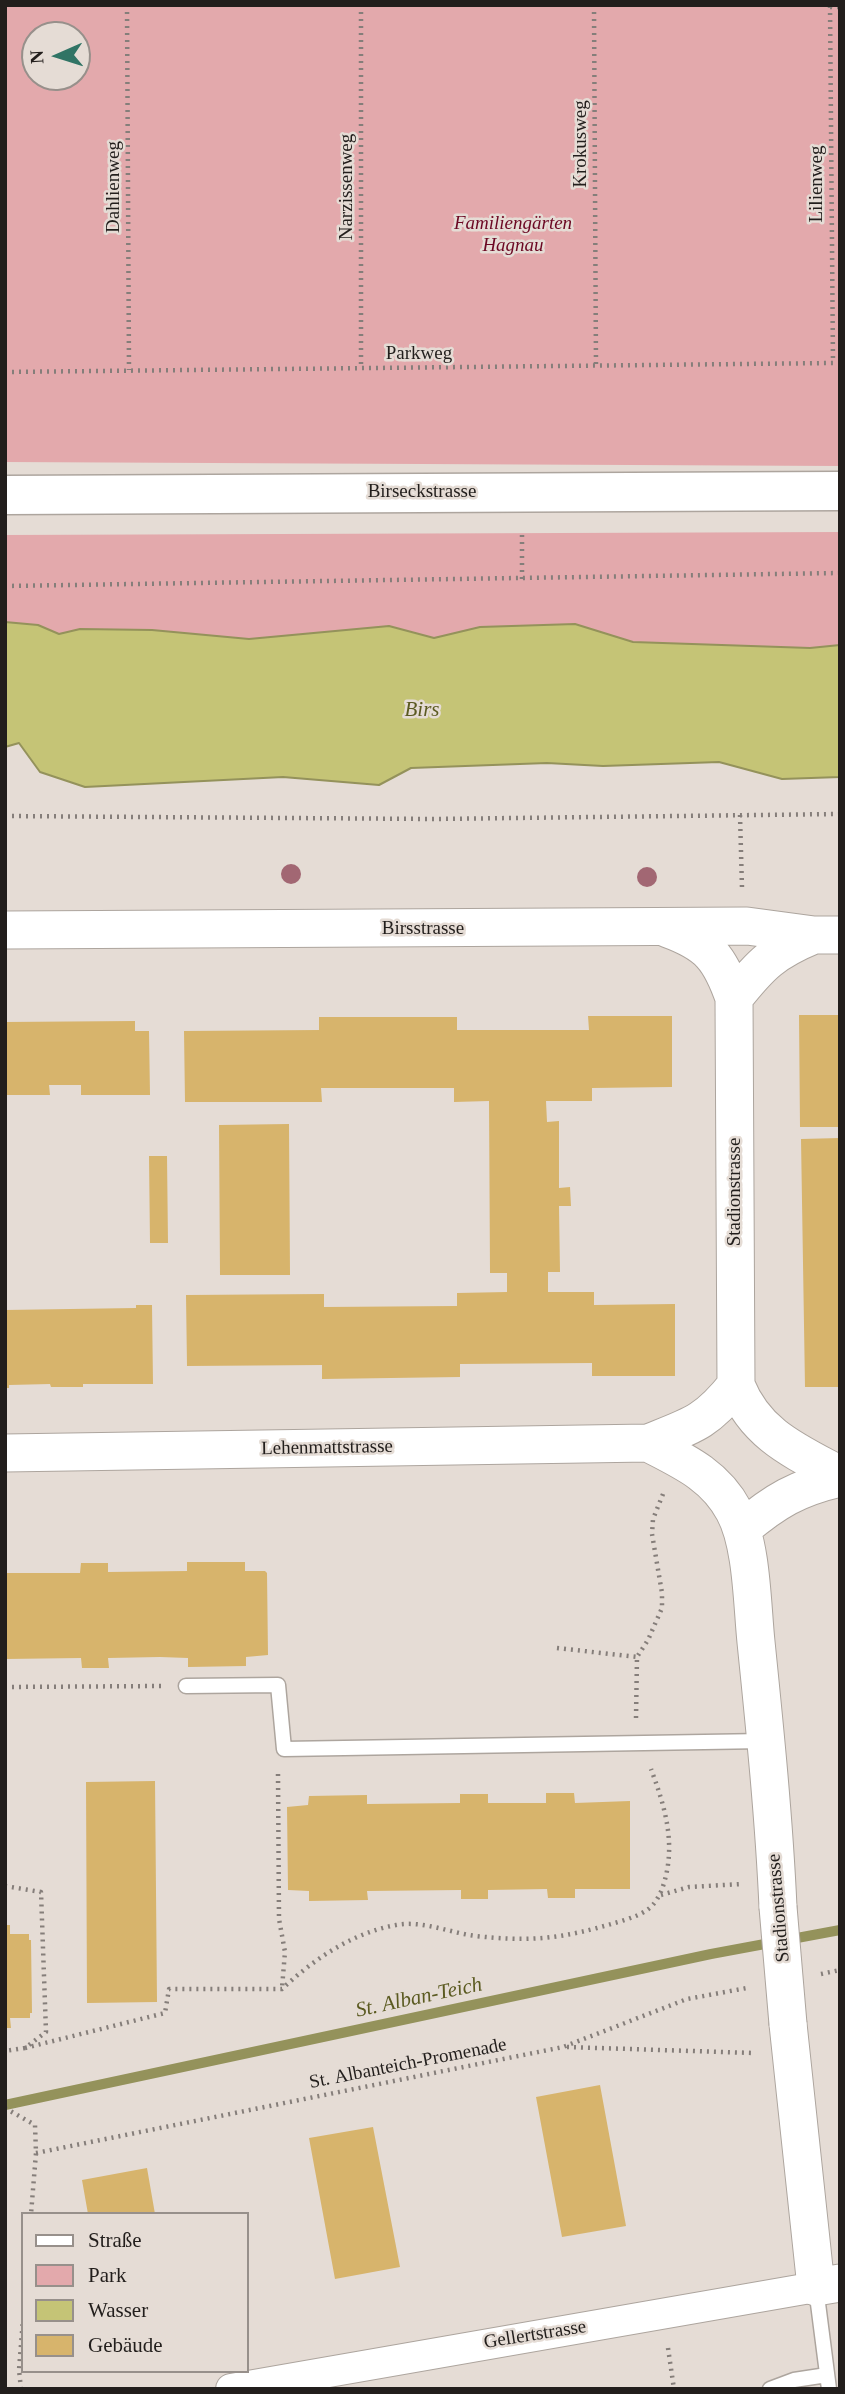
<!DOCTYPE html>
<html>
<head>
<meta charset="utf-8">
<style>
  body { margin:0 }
  #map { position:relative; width:845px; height:2394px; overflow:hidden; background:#e5dcd5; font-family:Georgia,serif }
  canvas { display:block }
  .frame { position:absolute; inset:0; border:7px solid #221e1c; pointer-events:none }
  .legend { position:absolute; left:21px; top:2212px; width:228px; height:161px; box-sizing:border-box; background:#e5dcd5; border:2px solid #97908b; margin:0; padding:9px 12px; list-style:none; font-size:21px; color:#221e1c }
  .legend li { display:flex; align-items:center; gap:14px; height:35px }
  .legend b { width:35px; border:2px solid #97908b }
  .north { position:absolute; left:21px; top:21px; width:70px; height:70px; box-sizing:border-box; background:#e5dcd5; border:2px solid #97908b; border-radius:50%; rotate:267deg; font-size:19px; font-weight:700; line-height:28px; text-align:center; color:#221e1c }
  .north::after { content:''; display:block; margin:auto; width:24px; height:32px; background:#307465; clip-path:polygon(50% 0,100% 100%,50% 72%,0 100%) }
</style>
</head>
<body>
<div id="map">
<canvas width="845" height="2394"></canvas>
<div class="frame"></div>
<ul class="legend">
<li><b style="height:9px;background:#fff"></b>Straße</li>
<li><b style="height:19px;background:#e3a9ac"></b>Park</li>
<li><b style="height:19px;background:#c5c476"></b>Wasser</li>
<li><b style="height:19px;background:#d7b46c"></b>Gebäude</li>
</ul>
<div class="north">N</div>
</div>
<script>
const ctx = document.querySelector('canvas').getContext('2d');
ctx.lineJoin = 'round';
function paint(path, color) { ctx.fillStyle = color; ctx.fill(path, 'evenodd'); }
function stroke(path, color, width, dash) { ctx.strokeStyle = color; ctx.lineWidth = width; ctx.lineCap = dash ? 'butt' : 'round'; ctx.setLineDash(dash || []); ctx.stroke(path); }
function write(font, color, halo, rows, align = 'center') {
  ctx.font = font + ' Georgia,serif'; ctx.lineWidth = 5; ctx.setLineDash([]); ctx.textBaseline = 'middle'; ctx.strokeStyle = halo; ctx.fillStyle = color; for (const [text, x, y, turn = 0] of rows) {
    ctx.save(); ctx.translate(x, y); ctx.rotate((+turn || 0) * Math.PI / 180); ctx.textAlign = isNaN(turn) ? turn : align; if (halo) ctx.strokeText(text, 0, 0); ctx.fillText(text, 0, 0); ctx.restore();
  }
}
paint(new Path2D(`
  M5,5H840V466L5,462ZM35,35H77V77H35Z
  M840,532V645L810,648L633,642L575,624L480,627L434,638L389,626L249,639L152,630L80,629L59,634L38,625L5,622V535Z`), '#e3a9ac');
const water = new Path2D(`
  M5,622L38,625L59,634L80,629L152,630L249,639L389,626L434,638L480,627L575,624L633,642L810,648L840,645V777L782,779L719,762L603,766L547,763L411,768L379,785L283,777L85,787L40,772L19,743L5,747Z`);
paint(water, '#c5c476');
stroke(water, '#94925b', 2);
stroke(new Path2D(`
  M5,2105L711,1954L840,1930`), '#94925b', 10);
paint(new Path2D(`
  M799,1015H840V1127H800Z
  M588,1016H672V1087L592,1088V1101H546L547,1122L559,1121V1188L570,1187L571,1206H559L560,1272H548V1292H594V1305L675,1304V1376H592V1363L460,1364V1377L322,1379V1365L187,1366L186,1295L324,1294V1307L457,1306V1293L507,1292V1273H490L489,1101L454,1102V1088H321L322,1102H185L184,1031L319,1030V1017H457V1030H589Z
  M135,1021V1031H149L150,1095H81V1085H49L50,1095H6L5,1022Z
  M289,1124L290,1275H220L219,1125Z
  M840,1138V1387H805L801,1139Z
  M149,1156H167L168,1243H150Z
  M136,1305H152L153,1384H83V1387H51L50,1384L9,1385V1388H5V1310L136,1308Z
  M187,1562H245V1571H265L267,1573L268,1655L246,1657V1666L188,1667V1658L160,1657L108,1658L109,1668H82L81,1658L5,1659V1573H80L81,1563H108V1572L187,1571Z
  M155,1781L157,2002L87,2003L86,1782Z
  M546,1793H574L575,1803L630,1801V1889H575V1898H548L547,1889L488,1890V1899H461V1890L367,1891L368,1900L309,1901V1891L288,1890L287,1807L308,1805L309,1796L367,1795V1804L460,1803V1794H488V1803H546Z
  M5,1925H10V1934H29V1940H31L32,2013H30V2018H10L11,2028H5Z
  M600,2085L626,2226L562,2237L536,2097Z
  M373,2127L400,2267L335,2279L309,2138Z
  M147,2168L155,2214H88L82,2180Z`), '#d7b46c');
const service = new Path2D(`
  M186,1686L278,1685L284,1749L764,1741
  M816,2288L829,2389
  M770,2389L794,2380L827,2375`);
const minor = new Path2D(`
  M231,2389L816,2287`);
const tertiary = new Path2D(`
  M668,929C709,944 720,958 734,998L736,1385C756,1435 795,1451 840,1475
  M5,930L747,926L814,935H840
  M734,998C761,964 773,952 814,935
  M648,1443C683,1461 715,1475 734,1511C752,1544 752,1603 756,1642C765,1730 774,1819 778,1907
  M5,1453L648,1443C691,1426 706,1423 736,1385
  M742,1529C775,1501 797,1488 840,1478
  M788,2024L816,2287L840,2283`);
const secondary = new Path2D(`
  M5,495L840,491`);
stroke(service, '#ada59e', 17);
stroke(minor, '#ada59e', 32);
stroke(tertiary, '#ada59e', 39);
stroke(secondary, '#ada59e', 41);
stroke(new Path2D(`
  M127,5L129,370
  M361,5V369
  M594,5L596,367
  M830,7H840
  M5,372L833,363L830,5
  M522,579V531
  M5,586L840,573
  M740,815L742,888
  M5,816L432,819L840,814
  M557,1648L637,1657
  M5,1687L162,1686
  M636,1718L637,1657L648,1640L662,1608V1593L652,1534L653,1519L663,1494
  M278,1774L279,1919L285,1952L282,1988
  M5,1886L41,1892L46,2032L25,2048L5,2051
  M661,1895L689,1887L742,1884
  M821,1974L840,1970
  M567,2047L754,2053
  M25,2048L165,2013L169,1989H282C314,1959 352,1933 396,1925C423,1920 450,1933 476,1936C522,1941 552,1940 597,1928C611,1924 636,1918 647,1910C656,1904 661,1893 664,1883C676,1843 665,1807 651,1769
  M5,2108L35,2125L36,2153L31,2214
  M36,2153L563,2047L687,1999L747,1988
  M668,2348L674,2389
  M21,2389L19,2370L23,2320`), '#857e7a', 4.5, [2, 5]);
stroke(service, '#fff', 14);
stroke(minor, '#fff', 30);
stroke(tertiary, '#fff', 37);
stroke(secondary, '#fff', 38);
const tertiaryBridge = new Path2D(`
  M778,1907L788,2024`);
stroke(tertiaryBridge, '#ada59e', 39, []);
stroke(tertiaryBridge, '#fff', 37);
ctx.fillStyle = '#a26773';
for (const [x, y] of [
  [291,874],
  [647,877]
]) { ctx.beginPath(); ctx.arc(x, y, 10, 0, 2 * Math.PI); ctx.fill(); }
write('19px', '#221e1c', '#e5dcd5', [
  ["Krokusweg",581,144,-90],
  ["Lilienweg",817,184,-90],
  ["Dahlienweg",114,187,-90],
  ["Narzissenweg",347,187,-90],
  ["Parkweg",419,354],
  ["Birseckstrasse",422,492],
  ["Birsstrasse",423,929],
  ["Stadionstrasse",735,1192,-90],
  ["Lehenmattstrasse",327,1448,-1],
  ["Stadionstrasse",779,1908,-95],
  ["St. Albanteich-Promenade",408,2064,-11],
  ["Gellertstrasse",535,2335,-9]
]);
write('italic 19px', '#6c0823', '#e5dcd5', [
  ["Familiengärten",513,224],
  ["Hagnau",513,246]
]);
write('italic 21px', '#5b5a21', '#e5dcd5', [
  ["Birs",422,710],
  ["St. Alban-Teich",419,1998,-12]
]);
</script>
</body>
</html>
